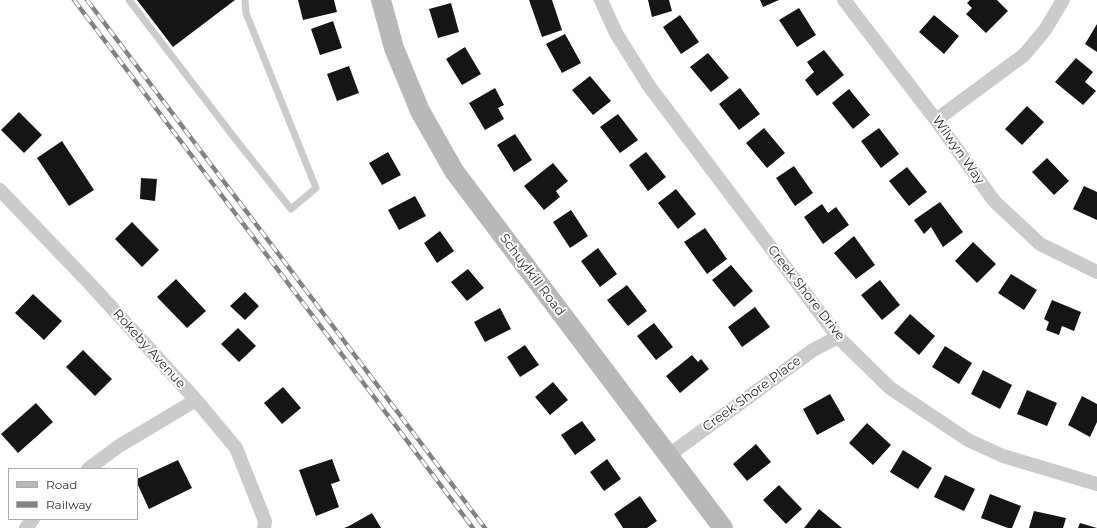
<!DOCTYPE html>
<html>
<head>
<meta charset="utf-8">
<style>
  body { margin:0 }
  #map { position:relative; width:1097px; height:528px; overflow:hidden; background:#fff; font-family:Montserrat,sans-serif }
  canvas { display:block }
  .legend { position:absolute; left:8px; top:468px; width:130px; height:52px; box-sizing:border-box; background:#fff; border:1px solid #ababab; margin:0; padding:5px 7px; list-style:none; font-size:12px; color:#2e2e2e }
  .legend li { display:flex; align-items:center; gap:8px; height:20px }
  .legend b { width:20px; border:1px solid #ababab }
</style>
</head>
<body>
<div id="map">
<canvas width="1097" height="528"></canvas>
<ul class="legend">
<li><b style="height:5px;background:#b8b8b8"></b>Road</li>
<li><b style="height:5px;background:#838383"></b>Railway</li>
</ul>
</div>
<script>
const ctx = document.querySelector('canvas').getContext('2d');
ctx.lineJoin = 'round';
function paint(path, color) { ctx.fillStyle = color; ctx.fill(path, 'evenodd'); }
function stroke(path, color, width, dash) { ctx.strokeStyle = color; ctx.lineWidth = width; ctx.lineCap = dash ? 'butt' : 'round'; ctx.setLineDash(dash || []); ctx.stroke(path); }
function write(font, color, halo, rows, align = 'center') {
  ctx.font = font + ' Montserrat,sans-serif'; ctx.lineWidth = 4; ctx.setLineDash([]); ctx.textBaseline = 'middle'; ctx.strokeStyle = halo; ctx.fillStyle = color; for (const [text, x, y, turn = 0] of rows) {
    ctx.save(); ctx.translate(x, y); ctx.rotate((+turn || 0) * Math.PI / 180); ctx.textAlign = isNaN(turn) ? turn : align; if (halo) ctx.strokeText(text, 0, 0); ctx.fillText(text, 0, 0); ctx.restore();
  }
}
paint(new Path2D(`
  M137,0H235L173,47Z
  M298,0H334L337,12L303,20Z
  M529,0H552L562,30L542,37Z
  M648,0H669L672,11L652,17Z
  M760,0H779L763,7Z
  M970,0H997L1008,11L986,33L966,14L972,8L967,3Z
  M451,3L459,32L438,38L429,9Z
  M799,8L816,35L797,47L779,20Z
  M680,15L699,42L681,54L663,27Z
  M934,15L959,36L944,54L919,32Z
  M333,21L342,48L320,55L311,29Z
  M1097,24V52L1085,44Z
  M565,34L581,63L562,73L546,44Z
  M465,47L481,74L462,85L446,59Z
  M824,50L844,75L817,96L805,80L814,72L807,62Z
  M708,53L729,78L711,92L690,67Z
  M1076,58L1093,72L1085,82L1096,91L1083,105L1055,82Z
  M349,66L359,93L337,101L327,74Z
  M590,76L611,101L593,115L572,90Z
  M495,88L504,105L498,108L504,119L485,130L469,103Z
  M740,88L760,114L739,130L719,104Z
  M849,89L870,115L853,129L832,103Z
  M1027,106L1044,122L1022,145L1005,129Z
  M19,112L42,135L24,153L1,130Z
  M618,114L638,140L620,153L600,127Z
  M764,128L785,153L767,168L746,143Z
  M879,128L899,154L881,168L861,141Z
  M515,134L532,160L514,172L497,145Z
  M62,141L94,190L69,206L37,158Z
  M388,152L401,175L382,185L369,163Z
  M646,152L666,177L648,191L629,165Z
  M1047,158L1069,181L1054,195L1032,172Z
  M553,163L568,181L556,191L560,197L544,210L524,186Z
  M794,166L813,193L795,206L776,178Z
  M907,167L927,192L909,206L889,181Z
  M141,178L157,179L155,201L140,199Z
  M1084,186L1097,192V220L1073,209Z
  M676,189L696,214L678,229L658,203Z
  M415,196L426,216L399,230L388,210Z
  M940,202L963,232L943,247L931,227L924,234L914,220Z
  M822,204L828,213L836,207L849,225L823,244L804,217Z
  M571,210L588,236L570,248L553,222Z
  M132,222L159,250L142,267L115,239Z
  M705,228L727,259L707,274L684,242Z
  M440,231L454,251L437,263L424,243Z
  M854,236L875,265L856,279L834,253Z
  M973,242L996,264L977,283L955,261Z
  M598,248L617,274L600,287L581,261Z
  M731,265L753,291L734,307L712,280Z
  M468,269L484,288L467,301L451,282Z
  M1011,274L1037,290L1024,310L998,293Z
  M176,279L206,311L187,328L157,297Z
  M880,280L900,305L882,320L861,295Z
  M627,285L647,311L628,326L607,300Z
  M245,292L259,306L245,320L230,306Z
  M33,294L62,321L44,340L15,313Z
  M1052,300L1081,312L1074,331L1062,326L1059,335L1046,330L1049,322L1044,319Z
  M755,307L770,327L742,347L728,327Z
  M500,308L511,329L485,342L474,322Z
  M910,314L935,336L919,355L894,333Z
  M654,323L673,347L656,360L637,336Z
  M238,328L256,346L239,362L221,344Z
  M525,345L539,365L520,377L507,357Z
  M945,346L972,363L959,384L932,367Z
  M83,350L112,379L95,396L66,367Z
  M692,355L698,362L701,359L709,369L680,393L666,376Z
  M983,370L1012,385L1000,409L971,394Z
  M553,382L568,400L550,415L535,397Z
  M283,387L301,408L282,424L264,403Z
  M1027,390L1057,403L1047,426L1017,414Z
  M830,394L845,420L817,435L803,409Z
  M1082,396L1097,404V422L1090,437L1068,425Z
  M36,403L53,422L18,453L1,434Z
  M582,421L596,440L575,455L561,435Z
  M867,423L891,445L873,465L849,443Z
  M756,444L771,462L747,481L733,464Z
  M903,450L932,468L918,489L890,472Z
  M332,459L340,481L331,484L339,507L316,516L299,470Z
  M607,459L621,479L604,491L590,472Z
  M178,460L192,488L149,509L137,483V479Z
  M945,475L975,489L964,511L934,497Z
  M779,485L802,509L786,524L763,500Z
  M990,494L1021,506L1012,528H1008L981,518Z
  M640,496L657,521L647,528H623L614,514Z
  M819,509L842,528H804Z
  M1034,511L1066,518L1063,528H1029Z
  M372,513L381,528H344L349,526Z
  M1080,523L1097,528H1078Z`), '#151515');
stroke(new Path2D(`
  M129,0L233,136L291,209L316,188L246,13L245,0`), '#cbcbcb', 7);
stroke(new Path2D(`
  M601,0L616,33L649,86L838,337L890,388L968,440L1003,456L1097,484
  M844,0L936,120L994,201L1040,244L1097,272
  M936,120L1024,55L1045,30L1063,0
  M0,190L91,285L196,400L236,448L265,521L264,528
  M669,455L813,350L838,337
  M88,469L119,446L196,400
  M26,528L33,519`), '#cbcbcb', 14);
stroke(new Path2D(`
  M381,0L394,48L420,111L454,171L723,528`), '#b8b8b8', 20);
const rail = new Path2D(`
  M74,0L473,528
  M87,0L485,528`);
stroke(rail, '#838383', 4.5);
stroke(rail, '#fff', 3, [9]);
write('13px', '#2e2e2e', '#fff', [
  ["Wilwyn Way",958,150,55],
  ["Schuylkill Road",532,275,53],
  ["Creek Shore Drive",806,293,52],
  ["Rokeby Avenue",149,349,48],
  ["Creek Shore Place",752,394,-36]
]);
</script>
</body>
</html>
